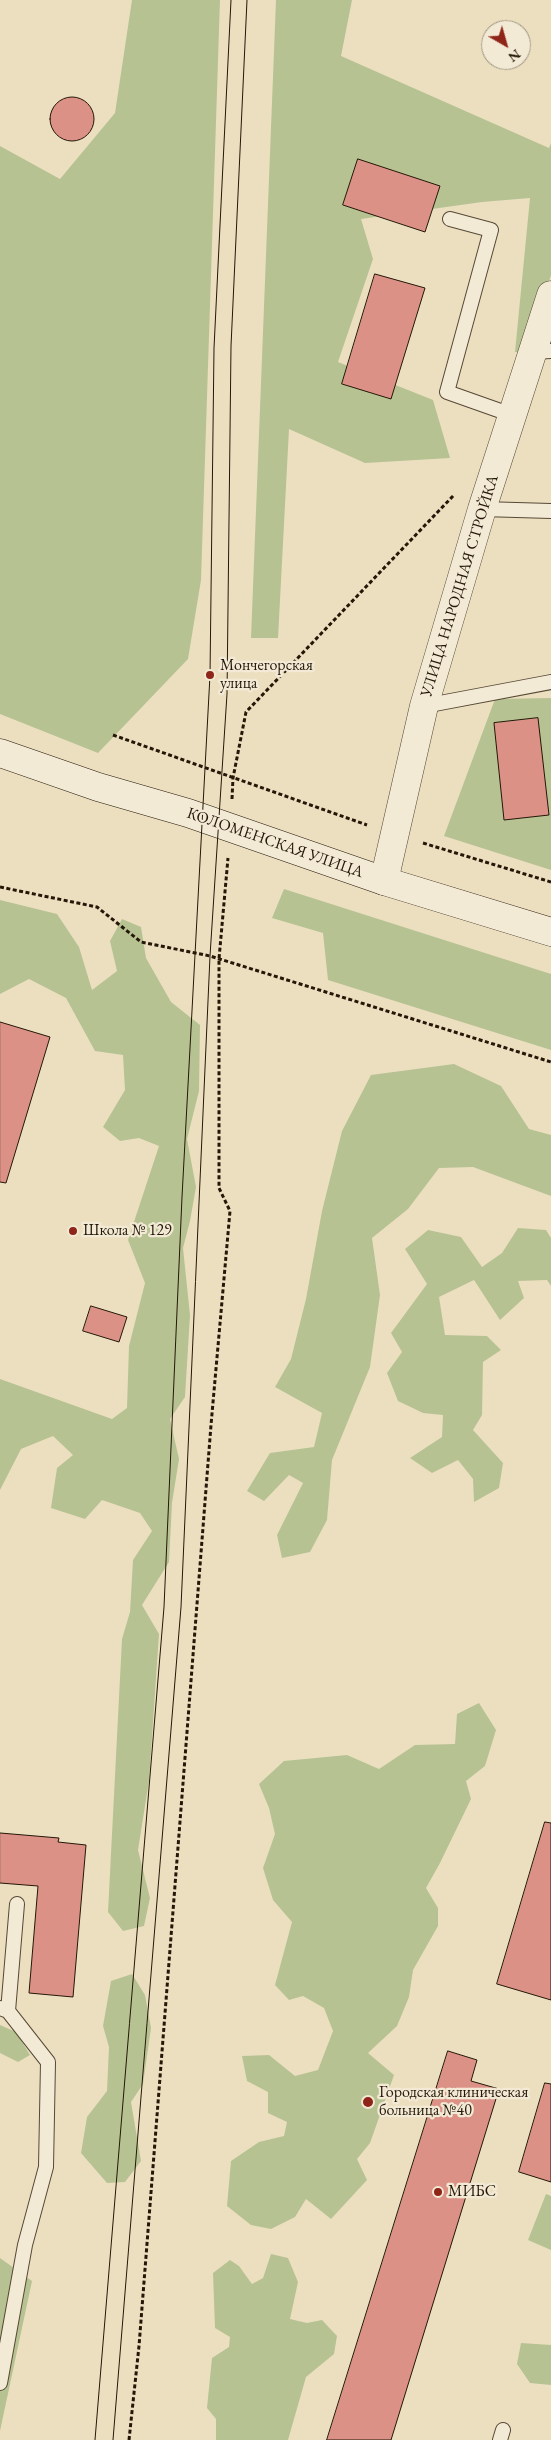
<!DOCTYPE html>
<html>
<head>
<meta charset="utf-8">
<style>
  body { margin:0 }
  #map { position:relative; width:551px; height:2440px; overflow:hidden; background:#ecdfc0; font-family:"EB Garamond",serif }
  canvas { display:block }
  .north { position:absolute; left:481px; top:20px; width:50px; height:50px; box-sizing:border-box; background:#f3ead6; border:1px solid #a09683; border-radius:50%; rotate:142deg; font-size:14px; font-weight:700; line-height:20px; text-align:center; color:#241707 }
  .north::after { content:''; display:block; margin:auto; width:18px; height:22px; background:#8f2418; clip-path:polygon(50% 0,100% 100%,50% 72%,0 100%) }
</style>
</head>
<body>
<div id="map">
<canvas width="551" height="2440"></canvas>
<div class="north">N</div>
</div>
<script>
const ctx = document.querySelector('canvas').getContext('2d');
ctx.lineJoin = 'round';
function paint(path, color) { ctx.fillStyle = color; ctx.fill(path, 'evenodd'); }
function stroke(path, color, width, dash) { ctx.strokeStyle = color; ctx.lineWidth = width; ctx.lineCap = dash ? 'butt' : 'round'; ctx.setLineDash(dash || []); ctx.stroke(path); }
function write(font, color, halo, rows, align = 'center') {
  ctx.font = font + ' "EB Garamond",serif'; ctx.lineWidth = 4.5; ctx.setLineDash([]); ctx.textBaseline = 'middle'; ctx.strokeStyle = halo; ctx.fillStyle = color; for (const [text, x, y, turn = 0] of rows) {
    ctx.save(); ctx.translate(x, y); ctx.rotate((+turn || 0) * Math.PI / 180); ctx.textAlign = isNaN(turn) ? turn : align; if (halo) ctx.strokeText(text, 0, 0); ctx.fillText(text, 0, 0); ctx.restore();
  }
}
paint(new Path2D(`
  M132,0H220L201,580L188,659L98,753L0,714V146L60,179L115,113Z
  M276,0H352L341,56L549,148L551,143V275L526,352H515L530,198L482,202L361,219L373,259L338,362L433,400L450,458L365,463L289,429L278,638H251Z
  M551,698V870L444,836L495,699Z
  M284,889L551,974V1050L328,980L323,933L272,918Z
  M0,900L57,914L79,947L92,990L117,971L110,941L122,919L141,927L146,958L171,1002L200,1025L199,1091L187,1139L196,1187L190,1221L183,1248L190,1315L185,1397L170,1419L179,1459L172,1503L169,1562L142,1605L159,1634L149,1781L138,1850L150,1898L144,1926L123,1931L108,1912L122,1639L130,1612L133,1560L152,1531L140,1513L102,1500L85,1519L51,1508L57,1468L73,1455L53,1436L21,1449L0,1490V1379L112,1419L127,1408L129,1346L145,1283L128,1240L159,1146L139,1138L120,1141L103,1127L125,1090L123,1055L95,1051L66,998L29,979L0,994Z
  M454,1064L501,1086L529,1129L551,1135V1196L473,1167L439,1168L408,1209L372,1238L380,1295L370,1367L332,1460L327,1520L310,1552L282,1558L277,1535L303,1483L289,1475L264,1501L247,1491L270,1453L314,1447L322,1413L275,1387L291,1359L306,1299L322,1211L342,1131L371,1075Z
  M518,1228L546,1230L551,1238V1286L547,1280L518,1281L524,1298L500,1320L474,1280L439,1297L445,1335L487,1336L501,1350L483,1362L482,1415L473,1430L503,1463L499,1488L474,1502L473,1479L458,1460L432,1473L410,1458L442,1437L443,1415L423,1413L398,1401L387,1373L402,1352L391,1333L427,1284L405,1249L428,1230L461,1237L482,1267L502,1253Z
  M479,1703L496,1730L485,1766L466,1781L471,1799L440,1863L426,1888L438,1908V1926L413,1970L409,1997L397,2026L368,2053L394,2075L370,2143L357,2159L367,2180L331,2219L306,2199L295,2217L271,2229L251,2225L227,2206L231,2161L259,2142L284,2136L287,2122L268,2113V2092L247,2081L242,2056L269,2055L295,2076L318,2070L333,2031L324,2008L303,1996L289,2000L275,1985L292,1922L273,1900L263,1868L275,1834L269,1808L259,1784L284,1761L347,1755L379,1769L415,1745L455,1744L457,1714Z
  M132,1974L145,1995L151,2028L143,2084L131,2102L141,2161L125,2182L107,2183L81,2153L87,2117L107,2091L109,2047L103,2026L111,1981Z
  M0,2025L16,2032L30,2055L18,2062L0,2053Z
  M546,2194L551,2196V2250L528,2240Z
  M271,2254L288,2258L298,2282L290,2319L307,2323L322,2320L337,2336L334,2354L306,2377L288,2440H216V2419L207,2408L212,2358L229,2347L230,2337L215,2328L213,2273L230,2260L239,2266L252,2284L263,2278Z
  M0,2258L32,2281L0,2431Z
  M521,2343L551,2345V2385L530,2383L517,2364Z`), '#b7c292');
const building = new Path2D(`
  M50 119a22 22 0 1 1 44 0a22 22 0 1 1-44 0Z
  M358,159L440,186L425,232L343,205Z
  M375,274L425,288L391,399L342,384Z
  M538,718L549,815L504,820L494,723Z
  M0,1022L50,1037L6,1183L0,1182Z
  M91,1306L127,1317L119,1342L83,1331Z
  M545,1822L551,1823V2000L497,1984Z
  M0,1833L59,1838L58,1842L86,1845L73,1997L29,1993L38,1886L0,1883Z
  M448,2051L477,2060L471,2081L499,2089L391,2440H327Z
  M545,2083L551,2084V2182L519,2172Z`);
paint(building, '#dc9186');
stroke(building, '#241707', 1);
const lane = new Path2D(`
  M450,219L491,230L447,392L512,415
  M533,352L551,351
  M482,509L551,511
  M424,706L551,682
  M0,2008L8,2011L48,2062L46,2167L25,2245L0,2383
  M8,2011L17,1904
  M500,2440L503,2430`);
const street = new Path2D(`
  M384,881L424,706L482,509L551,295`);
const secondary = new Path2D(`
  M0,753L98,787L188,813L384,881L551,932`);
stroke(lane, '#564935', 16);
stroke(street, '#564935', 29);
stroke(secondary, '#241707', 29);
stroke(new Path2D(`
  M113,735L367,825
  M232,799L233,778L246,712L454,495
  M423,843L551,882
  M0,887L97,907L141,942L210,956L551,1062
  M129,2440L139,2346L211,1425L230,1211L219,1188V959L228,858`), '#241707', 3, [4, 2.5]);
stroke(lane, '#f3ead6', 14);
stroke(street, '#f3ead6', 28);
stroke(secondary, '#f3ead6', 28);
stroke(new Path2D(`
  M95,2440L164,1607L182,1197L210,675L214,348L231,0
  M113,2440L181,1607L210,956L227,694L231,346L247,0`), '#241707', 1);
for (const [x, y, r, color] of [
  [210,675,5,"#8f2418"],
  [73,1231,5,"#8f2418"],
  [368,2102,6,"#8f2418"],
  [438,2192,5,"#8f2418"]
]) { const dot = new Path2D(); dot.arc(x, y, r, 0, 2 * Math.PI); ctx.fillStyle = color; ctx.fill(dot); stroke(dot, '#f3ead6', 2); }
write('16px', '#241707', '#f3ead6', [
  ["УЛИЦА НАРОДНАЯ СТРОЙКА",460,586,-73],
  ["КОЛОМЕНСКАЯ УЛИЦА",275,843,19]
]);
write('16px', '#241707', '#f3ead6', [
  ["Мончегорская",220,666],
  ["улица",220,684],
  ["Школа № 129",83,1231],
  ["Городская клиническая",379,2093],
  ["больница №40",379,2111],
  ["МИБС",448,2192]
], 'left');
</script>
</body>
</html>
